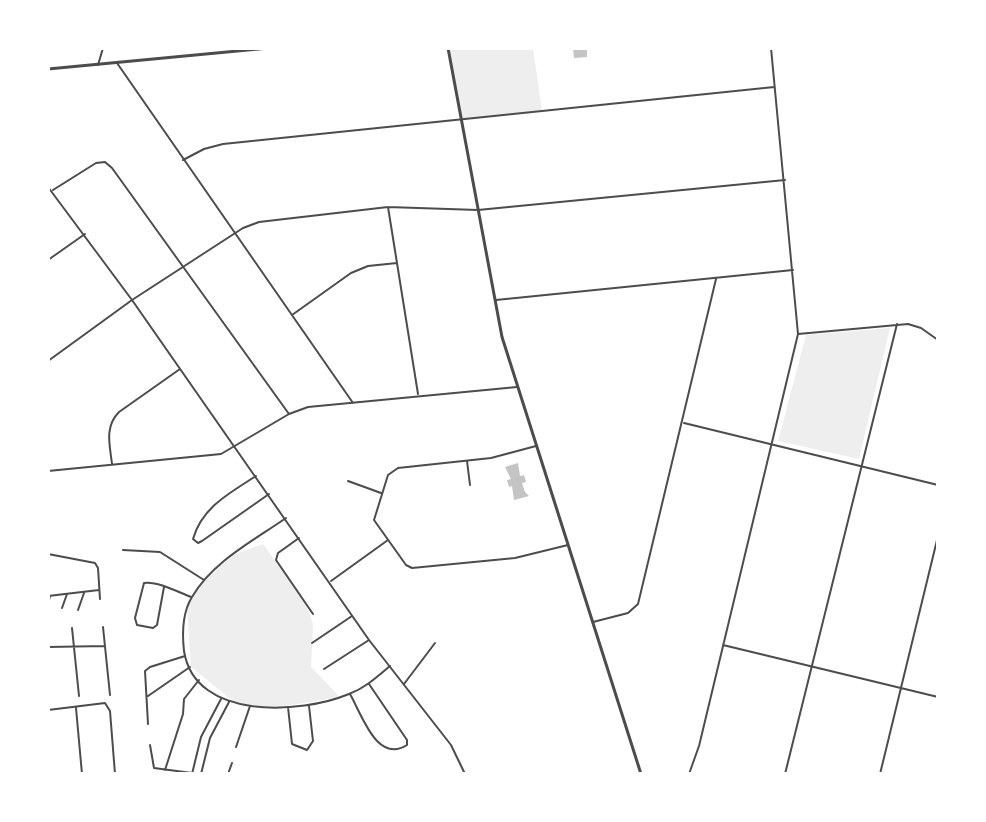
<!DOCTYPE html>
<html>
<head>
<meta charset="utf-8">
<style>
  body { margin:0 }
  #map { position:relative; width:986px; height:822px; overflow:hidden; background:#fff; font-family:Poppins,sans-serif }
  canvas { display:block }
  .frame { position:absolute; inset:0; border:50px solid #fff; pointer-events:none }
</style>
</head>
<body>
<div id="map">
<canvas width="986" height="822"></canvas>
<div class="frame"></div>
</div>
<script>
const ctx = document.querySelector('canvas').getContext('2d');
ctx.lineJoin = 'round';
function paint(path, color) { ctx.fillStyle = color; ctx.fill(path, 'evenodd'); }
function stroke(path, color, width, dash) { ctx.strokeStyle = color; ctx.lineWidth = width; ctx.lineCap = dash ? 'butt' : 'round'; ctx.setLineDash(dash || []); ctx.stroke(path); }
paint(new Path2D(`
  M448,48H533L542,111L461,119Z
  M890,328L859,459L778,441L806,335Z
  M263,544L305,602L313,624L311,667L340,697L279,707L237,704L191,667L187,607L209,574L235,554Z`), '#eee');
paint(new Path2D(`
  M573,48H587V57L574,58Z
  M518,463L520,476L524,475L526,482L522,483L525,492L529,496L514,500L512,486L509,487L507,480L511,479L505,467Z`), '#c4c4c4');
stroke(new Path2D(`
  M117,63L353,403
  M98,65L103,48
  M183,160L204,149L223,144L774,87
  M48,187L132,300L369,640L451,745L465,774
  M53,190L96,163L105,162L112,168L289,414
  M388,207L418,394
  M48,260L85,234
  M496,300L793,270
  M292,315L351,273L368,266L397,263
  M798,334L908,324L921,328L938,340
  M48,361L132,300L243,228L259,222L388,207L478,210L785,180
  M684,423L938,485
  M536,446L491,458L398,468L388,475L374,520L406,565L412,568L515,558L568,545
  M467,461L470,485
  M112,464C110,446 104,427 119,412L180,369
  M48,471L221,454L289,414L308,407L517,387
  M256,476C230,493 202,507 193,539L198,543L202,541L269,494
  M348,481L381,493
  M286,518C253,541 212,562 192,597C182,613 182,633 184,651C195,721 301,714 349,694C365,688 377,677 390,666
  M299,538L278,553L276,560L313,614
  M123,550L160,552L204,580
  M48,554L95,563L98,568L100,599
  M331,581L388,540
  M164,587L157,625L153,628L137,625L135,618L144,583C158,581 178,592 191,597
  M48,596L99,590
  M48,604L50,596
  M62,608L67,594
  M78,610L84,593
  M593,622L628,613L638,604L716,279
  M103,627L110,695
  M72,628L79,696
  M312,643L352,616
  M723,645L938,697
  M48,647L105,646
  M324,669L369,640
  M404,684L435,643
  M350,694C362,715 377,764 407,745V740L369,684
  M148,696L190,667
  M288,707L292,744L307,750L313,741L309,706
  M76,708L82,774
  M48,710L105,703L110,711L115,774
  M148,724L145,671L150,667L185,656
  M150,745L154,768L192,773
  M236,747L250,706
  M165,770L183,714L184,699L199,680
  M192,774L201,737L221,699
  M201,774L210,738L229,702
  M228,774L232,763
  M689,774L699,746L798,334L771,48
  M785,774L897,324
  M880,774L938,536`), '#4c4c4c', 2);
stroke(new Path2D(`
  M448,48L502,337L641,774
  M48,69L269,48`), '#4c4c4c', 3);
</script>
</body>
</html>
